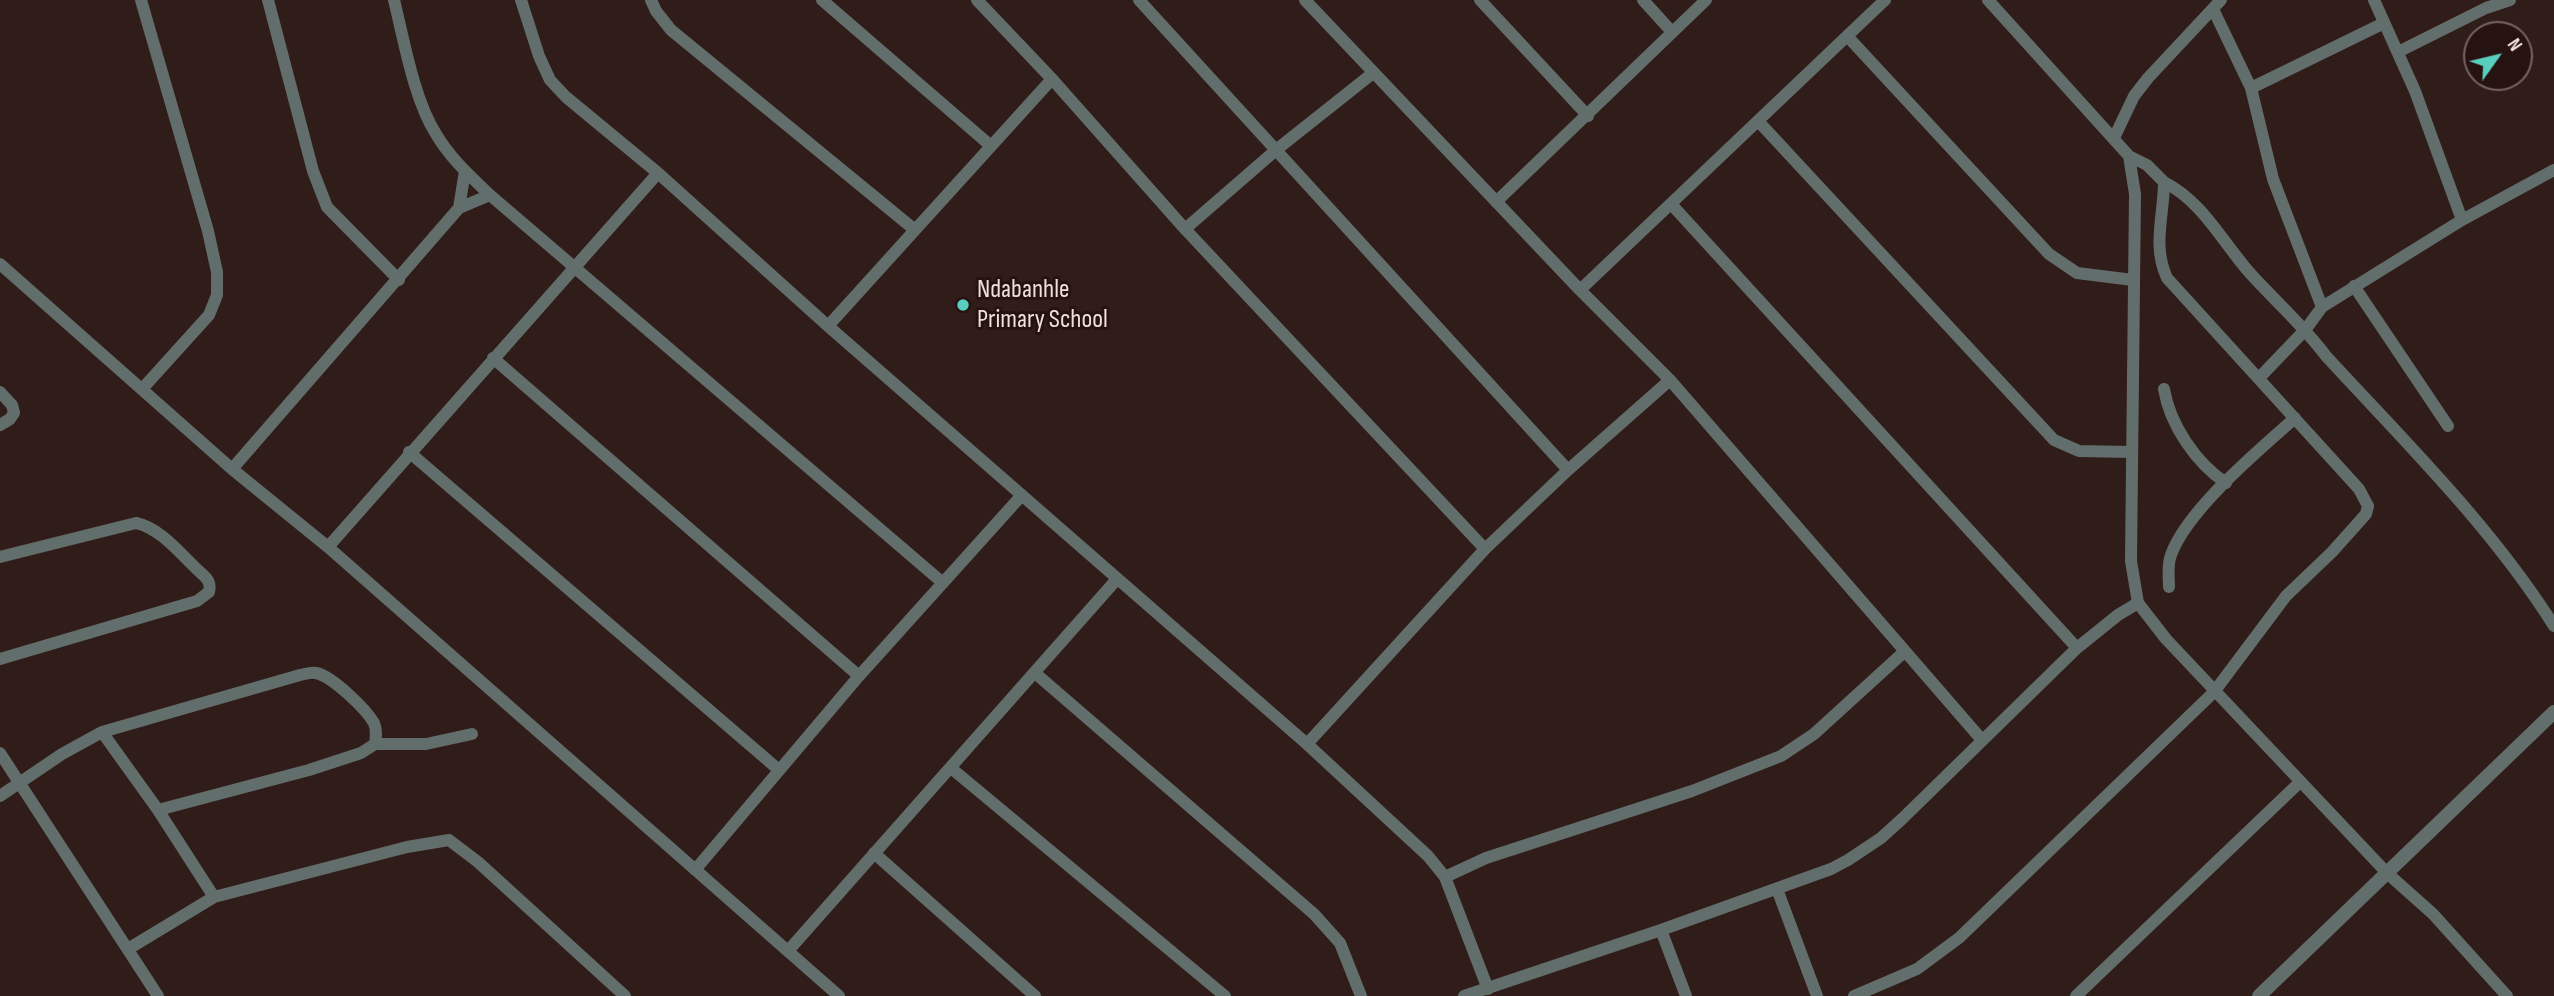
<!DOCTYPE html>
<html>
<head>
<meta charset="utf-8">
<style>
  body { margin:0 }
  #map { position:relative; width:2554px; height:996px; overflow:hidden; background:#301c19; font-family:"Sofia Sans Condensed",sans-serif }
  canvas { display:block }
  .north { position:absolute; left:2463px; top:21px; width:70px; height:70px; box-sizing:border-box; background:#261210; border:2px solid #766462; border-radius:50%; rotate:56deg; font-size:19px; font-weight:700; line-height:28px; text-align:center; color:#efe0de }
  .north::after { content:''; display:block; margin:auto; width:24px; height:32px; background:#59cebe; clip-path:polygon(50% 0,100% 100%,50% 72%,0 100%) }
</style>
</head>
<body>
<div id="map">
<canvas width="2554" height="996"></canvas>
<div class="north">N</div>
</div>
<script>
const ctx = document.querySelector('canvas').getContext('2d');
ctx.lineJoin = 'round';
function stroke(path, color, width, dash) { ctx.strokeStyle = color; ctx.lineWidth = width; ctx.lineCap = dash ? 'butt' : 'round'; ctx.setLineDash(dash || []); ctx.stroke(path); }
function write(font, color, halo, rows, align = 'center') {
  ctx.font = font + ' "Sofia Sans Condensed",sans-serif'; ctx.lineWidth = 6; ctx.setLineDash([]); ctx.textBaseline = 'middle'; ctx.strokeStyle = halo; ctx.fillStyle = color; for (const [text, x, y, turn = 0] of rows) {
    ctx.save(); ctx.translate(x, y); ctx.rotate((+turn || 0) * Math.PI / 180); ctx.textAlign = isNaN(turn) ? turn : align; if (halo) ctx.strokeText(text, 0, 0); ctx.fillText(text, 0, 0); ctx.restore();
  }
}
stroke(new Path2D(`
  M141,0L208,231L217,272V295L209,315L143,388
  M268,0L313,171L327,207L399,280
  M394,0C404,40 414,100 436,134C450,158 470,176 490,195L943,583
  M521,0L539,56L550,80L566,97L658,173L828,326L1307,744L1428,856L1445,877L1488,989
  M651,0L656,11L671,30L915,230L1052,79
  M822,0L991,146
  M977,0L1052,79L1185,229L1485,549L1568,470L1670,380
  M1139,0L1568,470
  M1305,0L1580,290L1670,380L1982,740
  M1480,0L1588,116
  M1643,0L1672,32
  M1988,0L2129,156L2135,194L2131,561L2138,603L2166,639L2387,873L2433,914L2507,996
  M2374,0L2415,91L2462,220
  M2213,9L2251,88L2273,179L2322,307
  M1848,37L2049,254L2077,273L2133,280
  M2398,52L2486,8L2510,0
  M2251,88L2384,23
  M1759,122L2054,440L2079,451L2132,452
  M2114,138L2134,96L2148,78L2221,0
  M2164,182C2203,202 2221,240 2249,272C2274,300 2303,325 2326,356C2406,443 2491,526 2554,626
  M1496,202L1706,0
  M1672,205L2077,648
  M459,208L465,171
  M1185,229L1276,150L1373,73
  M0,264L232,469L328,547L839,996
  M2354,286L2448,426
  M1580,290L1885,0
  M828,326L915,230
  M493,358L859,676
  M2259,378L2306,329L2322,307L2462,220L2554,170
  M2164,389C2170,425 2196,463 2226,483
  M0,392L12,405L14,413L10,419L0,425
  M409,452L779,770
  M232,469L459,208L490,195
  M328,547L658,173
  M0,557L136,523C161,528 182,556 201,573C208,579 211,583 209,592L197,601L0,659
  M2169,587C2169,577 2167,565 2171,555C2187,510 2259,450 2295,418
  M1035,673L1314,914L1340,943L1361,996
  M102,732L158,810L214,897
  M375,744H426L472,734
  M1307,744L1485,549
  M0,753L158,996
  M951,768L1225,996
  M0,796L62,754L102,732L300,675C305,674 311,672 316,673C332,676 366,709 374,723C377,730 376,737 375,744L361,753L309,770L158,810
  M874,853L1035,996
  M695,870L859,676L1022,495
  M1445,877L1486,858L1692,791L1781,756L1814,734L1904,652
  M1777,889L1817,996
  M1661,930L1686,996
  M128,949L214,897L407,847L449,840L478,862L625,996
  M788,951L1117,579
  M1464,996L1661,930L1831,869L1848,860L1881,838L1902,819L2077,648L2118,615L2138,603
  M1854,996L1917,969L1959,938L2214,692L2286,596L2332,552L2366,514L2368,506L2359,489L2167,278C2152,246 2164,215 2164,182L2147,165L2129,156
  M2076,996L2300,782`), '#626e6b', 12);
stroke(new Path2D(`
  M2259,996L2554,712`), '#626e6b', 14);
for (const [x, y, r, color] of [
  [963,305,7,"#59cebe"]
]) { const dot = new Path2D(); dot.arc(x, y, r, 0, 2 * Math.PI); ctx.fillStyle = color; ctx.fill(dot); stroke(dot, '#261210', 2.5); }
write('26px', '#efe0de', '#261210', [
  ["Ndabanhle",977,290],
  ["Primary School",977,320]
], 'left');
</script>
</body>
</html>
